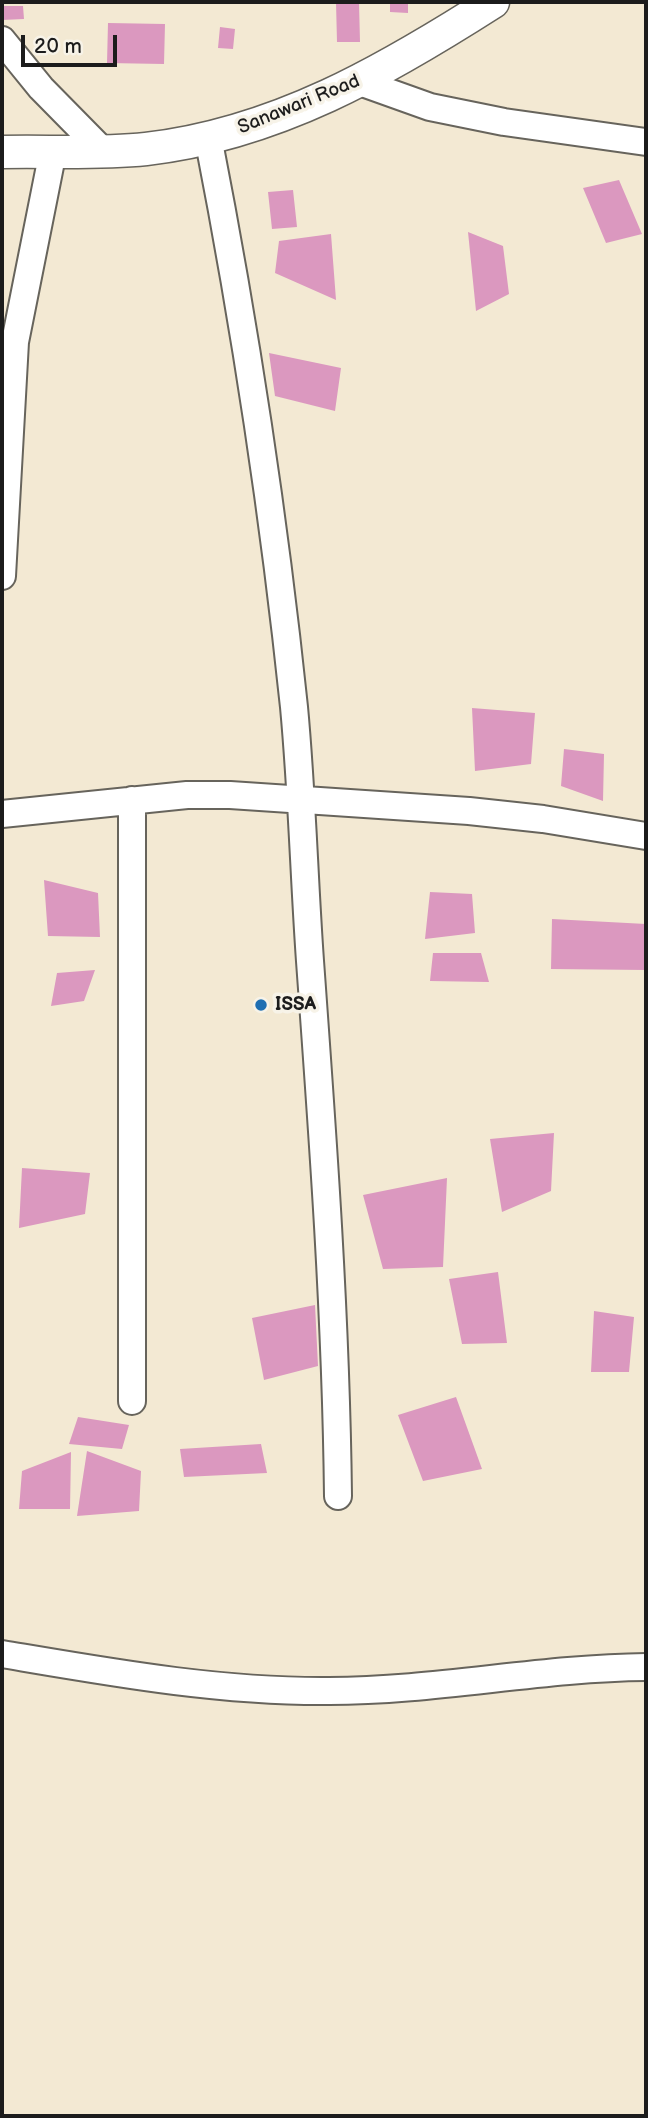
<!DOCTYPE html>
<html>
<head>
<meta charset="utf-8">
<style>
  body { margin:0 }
  #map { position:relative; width:648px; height:2118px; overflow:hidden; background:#f3e9d3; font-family:"Balsamiq Sans",sans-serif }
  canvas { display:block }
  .frame { position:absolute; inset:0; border:4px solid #1c1c1c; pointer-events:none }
  .scale { position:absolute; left:21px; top:35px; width:96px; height:32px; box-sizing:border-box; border:4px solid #1c1c1c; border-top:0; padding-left:9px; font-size:21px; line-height:24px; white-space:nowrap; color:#1c1c1c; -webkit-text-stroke:5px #f7f3e8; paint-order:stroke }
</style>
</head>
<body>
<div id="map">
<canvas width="648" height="2118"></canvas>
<div class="frame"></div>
<div class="scale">20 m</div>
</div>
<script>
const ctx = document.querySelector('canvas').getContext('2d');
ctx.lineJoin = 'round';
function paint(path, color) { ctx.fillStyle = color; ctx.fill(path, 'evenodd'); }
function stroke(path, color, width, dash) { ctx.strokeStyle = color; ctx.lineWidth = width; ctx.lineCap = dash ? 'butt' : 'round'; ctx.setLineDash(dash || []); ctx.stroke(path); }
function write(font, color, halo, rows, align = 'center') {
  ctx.font = font + ' "Balsamiq Sans",sans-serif'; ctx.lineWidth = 7; ctx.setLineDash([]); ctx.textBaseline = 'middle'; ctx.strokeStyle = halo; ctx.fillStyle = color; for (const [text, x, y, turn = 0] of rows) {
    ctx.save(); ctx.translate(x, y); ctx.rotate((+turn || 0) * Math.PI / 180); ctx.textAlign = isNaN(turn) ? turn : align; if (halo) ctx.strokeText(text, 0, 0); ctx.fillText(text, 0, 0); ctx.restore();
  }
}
paint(new Path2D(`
  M336,2H359L360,42H337Z
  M390,2H408V13L390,12Z
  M2,6H23L24,19L2,20Z
  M108,23L165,24L164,64L107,63Z
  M220,27L235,29L233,49L218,48Z
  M619,180L642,234L606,243L583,188Z
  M293,190L297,227L272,229L268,192Z
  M468,232L503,246L509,294L476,311Z
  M331,234L336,300L275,273L279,241Z
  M269,353L341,368L335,411L275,396Z
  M472,708L535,713L531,764L475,771Z
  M564,749L604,754L603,801L561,786Z
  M44,880L98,893L100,937L48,936Z
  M430,892L472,894L475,933L425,939Z
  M552,919L646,924V970L551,969Z
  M433,953H481L489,982L430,981Z
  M95,970L84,1001L51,1006L57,973Z
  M554,1133L551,1191L502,1212L490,1139Z
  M22,1168L90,1173L85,1214L19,1228Z
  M447,1178L443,1267L383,1269L363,1195Z
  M498,1272L507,1343L462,1344L449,1279Z
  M315,1305L318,1366L264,1380L252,1318Z
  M594,1311L634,1317L629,1372H591Z
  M456,1397L482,1469L423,1481L398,1415Z
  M78,1417L129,1425L122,1449L69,1444Z
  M261,1444L267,1473L184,1477L180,1449Z
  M87,1451L141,1471L139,1511L77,1516Z
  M71,1452L70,1509H19L22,1471Z`), '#db98bf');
const minor = new Path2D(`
  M2,40L41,88L104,152
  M360,82L430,107L504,122L646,142
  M208,137C245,326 274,516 294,707C302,792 304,876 310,961C323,1139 336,1317 338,1496
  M2,576L15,342L53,151
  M2,814L187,795H230L469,811L543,819L646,836
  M132,1401V800
  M2,1654C109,1672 219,1692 329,1691C435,1691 540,1668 646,1667`);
const tertiary = new Path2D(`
  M2,152C50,151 98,154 146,149C276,134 385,71 493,2`);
stroke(minor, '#67645c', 30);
stroke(tertiary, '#67645c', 35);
stroke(minor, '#fff', 26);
stroke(tertiary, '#fff', 32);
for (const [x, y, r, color] of [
  [261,1005,7,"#1f6fb2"]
]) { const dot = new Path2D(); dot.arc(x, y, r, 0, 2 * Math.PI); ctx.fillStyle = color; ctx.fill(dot); stroke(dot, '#f7f3e8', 2.5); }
write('19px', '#1c1c1c', '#f7f3e8', [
  ["Sanawari Road",299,105,-22]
]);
write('bold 19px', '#1c1c1c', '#f7f3e8', [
  ["ISSA",275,1005]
], 'left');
</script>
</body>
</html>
